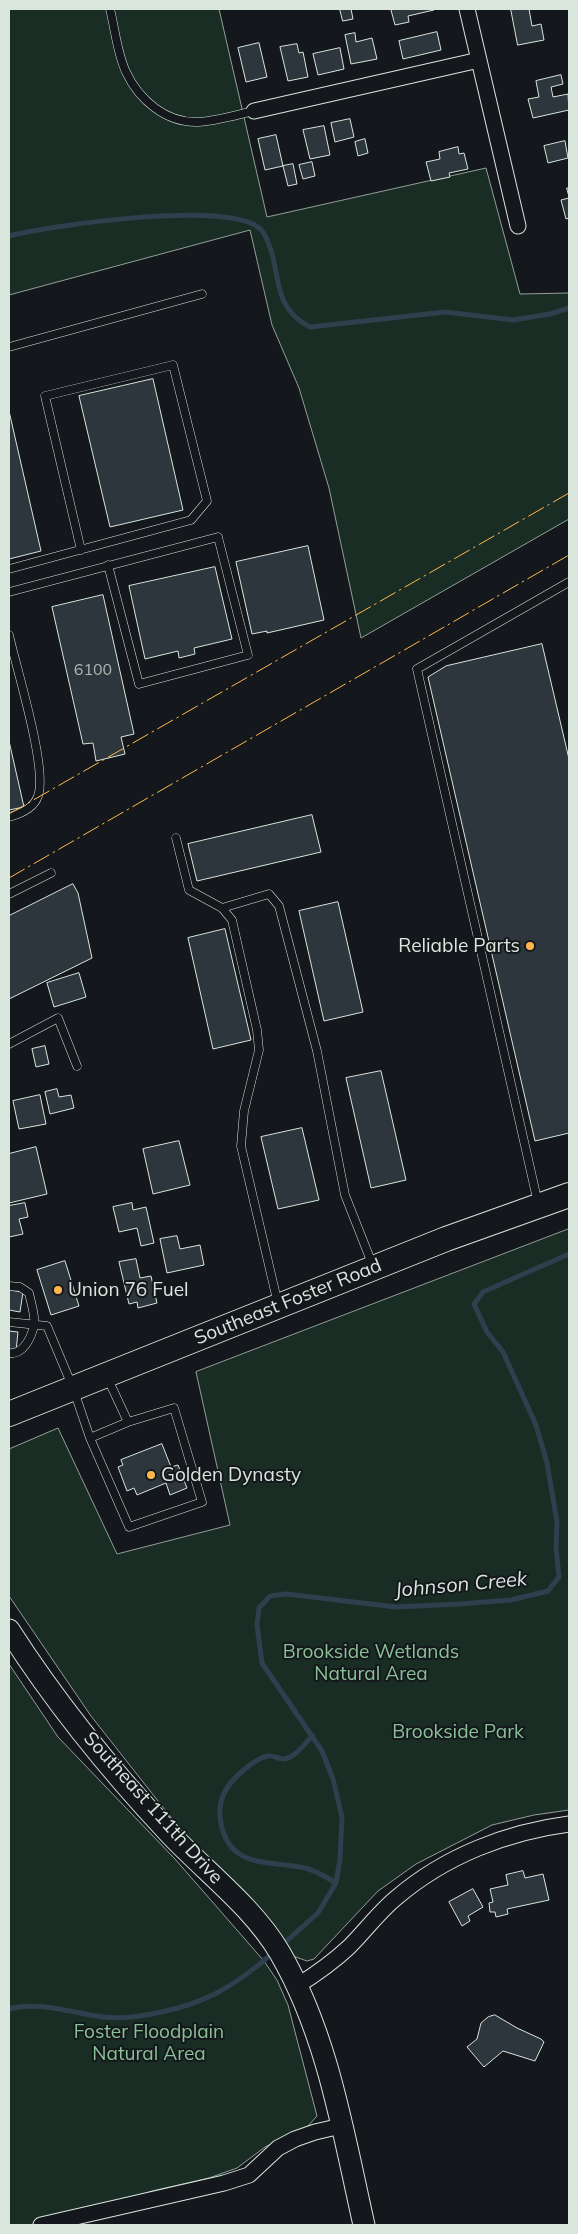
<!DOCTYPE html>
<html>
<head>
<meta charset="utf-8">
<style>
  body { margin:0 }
  #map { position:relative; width:578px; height:2234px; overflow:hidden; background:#14181c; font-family:Mulish,sans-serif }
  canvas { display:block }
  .frame { position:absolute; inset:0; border:10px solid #d8e6dc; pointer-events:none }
</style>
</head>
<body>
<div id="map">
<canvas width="578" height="2234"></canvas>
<div class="frame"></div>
</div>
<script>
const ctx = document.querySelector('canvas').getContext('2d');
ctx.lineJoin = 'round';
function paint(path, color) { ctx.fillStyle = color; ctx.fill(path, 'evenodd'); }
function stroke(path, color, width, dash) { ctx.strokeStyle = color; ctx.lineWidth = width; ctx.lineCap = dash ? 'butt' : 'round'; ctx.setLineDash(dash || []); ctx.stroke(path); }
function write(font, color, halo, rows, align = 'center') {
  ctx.font = font + ' Mulish,sans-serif'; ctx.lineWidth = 4; ctx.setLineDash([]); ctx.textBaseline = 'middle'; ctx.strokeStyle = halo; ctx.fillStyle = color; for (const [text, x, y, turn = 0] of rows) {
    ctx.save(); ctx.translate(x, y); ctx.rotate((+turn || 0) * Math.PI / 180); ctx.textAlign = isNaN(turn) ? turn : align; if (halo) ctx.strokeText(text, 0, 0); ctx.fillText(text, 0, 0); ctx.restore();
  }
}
const green = new Path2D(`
  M9,9H219L267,217L486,168L520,294L569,293V519L361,638L329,488L299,388L272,325L250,230L9,295Z
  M569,1229V1810L534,1815L492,1825L416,1864L378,1891L314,1959L307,1961L290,1955L188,1839L91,1716L9,1596V1449L58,1428L117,1554L230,1525L196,1372Z
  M9,1664L58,1737L175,1859L264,1961L277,1980L288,2005L317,2116L308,2126L265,2147L237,2168L209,2178L152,2191L50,2225H9Z`);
paint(green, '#1a2d24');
stroke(green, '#939e99', 1);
stroke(new Path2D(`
  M9,236C48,226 240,197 263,232C284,266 267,305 310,327L445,312L513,320L550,314L569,308
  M313,1736C304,1743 296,1758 283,1759C278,1759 273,1755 268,1756C260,1757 251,1764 245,1769C229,1782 218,1796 220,1817C226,1870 269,1860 305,1868C317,1871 326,1877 336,1883
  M281,1946L318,1913L336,1883L340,1859L342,1817L333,1779L322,1751L262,1663L257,1625L259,1608L270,1596L286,1594L396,1607L459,1604L511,1600L548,1591L559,1577L556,1548L557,1522L547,1463L536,1425L503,1352L487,1332L474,1304L483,1292L569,1254
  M9,2009C40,2001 72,2013 103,2017C135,2021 187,2008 215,1994C236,1983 257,1967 274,1952`), '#2f3f4d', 5);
const building = new Path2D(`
  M340,9H351L353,19L343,21Z
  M397,9H434V10L408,16L409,22L395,25L391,10Z
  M511,9H529L532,26L541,24L544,40L518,45Z
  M437,32L441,50L403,59L399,41Z
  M355,33L356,42L372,38L377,59L351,64L345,35Z
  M259,43L267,77L246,82L238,48Z
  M297,44L299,53L303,52L308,77L288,81L280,47Z
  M340,48L344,69L318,75L313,54Z
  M561,75L563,84L551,87L553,97L568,94L569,110L533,118L528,99L539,97L536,81Z
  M350,119L354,137L335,142L331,123Z
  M324,126L330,155L310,159L303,130Z
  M276,135L283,166L265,170L258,139Z
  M365,139L368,153L358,156L355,142Z
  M565,141L568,158L548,163L544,146Z
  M458,147L459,154L464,153L468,169L449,173L450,177L431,181L426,162L440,159L439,152Z
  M312,162L315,176L303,179L299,165Z
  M293,164L297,184L288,186L283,166Z
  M567,188H569V218L566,219L561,200L569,198Z
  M153,379L183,510L110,527L79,396Z
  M9,411L41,551L9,559Z
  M308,546L324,620L267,633V631L252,634L236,562Z
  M215,567L232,639L194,648L195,654L179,658L178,651L145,659L129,586Z
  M103,595L134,734L121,737L125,754L96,761L93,743L83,744L52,607Z
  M542,644L569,759V1133L535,1141L428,677L446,666Z
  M9,741L24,807L9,810Z
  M312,815L321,852L197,881L188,844Z
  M73,884L78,893L92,958L9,999V916Z
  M338,902L363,1012L324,1021L299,911Z
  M225,929L251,1040L213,1049L188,938Z
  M79,973L86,997L54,1007L47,983Z
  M45,1046L49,1064L36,1067L32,1049Z
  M381,1071L406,1180L371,1188L346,1078Z
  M57,1089L59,1097L71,1095L74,1108L50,1114L45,1092Z
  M40,1095L46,1124L19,1129L13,1101Z
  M302,1128L319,1200L278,1209L261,1137Z
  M179,1141L190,1185L153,1194L143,1149Z
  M36,1147L47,1194L9,1203V1154Z
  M25,1203L28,1217L19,1219L23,1234L9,1237V1206Z
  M132,1203L133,1210L146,1207L154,1243L141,1246L137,1228L119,1232L113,1207Z
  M177,1236L180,1249L200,1245L204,1265L167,1273L160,1239Z
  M136,1259L140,1278L151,1276L157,1303L138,1308L137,1302L129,1304L119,1262Z
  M65,1261L79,1306L51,1315L37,1270Z
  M9,1290L23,1292L20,1312L9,1310Z
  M9,1331L18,1332L16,1351L9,1350Z
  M162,1444L171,1467L178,1465L187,1488L170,1495L166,1483L137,1495L134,1488L127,1491L118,1467L123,1465L121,1460Z
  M523,1871L525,1878L543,1874L549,1900L507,1909L508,1914L496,1917L495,1912H490L489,1903L493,1902L490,1889L508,1885L506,1875Z
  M473,1889L483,1907L468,1916L470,1921L462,1926L449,1902Z
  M495,2015L517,2028L541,2039L544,2042L535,2061L503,2051L484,2067L467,2047L477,2039L481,2023L488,2017Z`);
paint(building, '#2c363c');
stroke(building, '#d8e6dc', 1);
const lane = new Path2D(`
  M110,9C115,29 117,53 126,72C139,100 166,123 198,122C217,121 236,115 254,111
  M9,347L202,294
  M9,569L191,520L207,501L173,365L45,396L81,550
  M9,592L218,537L248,655L139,684L108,565
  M9,635C16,667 48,769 38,796C34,808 20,814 9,817
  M176,838L189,890L222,908L232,920L257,1030L259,1050L244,1111L241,1146L278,1304
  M9,894L51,873
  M222,908L269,894L279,906L317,1051L345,1195L373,1266
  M9,1044L58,1018L77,1066
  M538,1203L417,669L569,582
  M9,1286L20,1287L29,1293C31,1303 36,1317 34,1326C31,1338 23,1355 9,1353
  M9,1322L47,1326L73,1388L90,1438L129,1527L202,1502L174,1408L128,1422L107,1377
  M90,1438L128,1422`);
const street = new Path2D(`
  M467,9L518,226
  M254,111L479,60
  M297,1986C316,1974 333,1962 349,1947C365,1931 379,1912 396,1898C445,1856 507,1832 569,1824
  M41,2225L224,2183L249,2175L278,2148L295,2139L315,2132L341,2126`);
const secondary = new Path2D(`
  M9,1630C55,1702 111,1771 170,1834C206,1872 253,1907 280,1953C328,2036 343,2132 364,2225`);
const primary = new Path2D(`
  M9,1414L446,1239L569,1195`);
stroke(lane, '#d8e6dc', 9);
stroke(street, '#d8e6dc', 17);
stroke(secondary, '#d8e6dc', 23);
stroke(primary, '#d8e6dc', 26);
stroke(lane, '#14181c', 8);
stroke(street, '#14181c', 15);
stroke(secondary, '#14181c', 21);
stroke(primary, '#14181c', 24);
stroke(new Path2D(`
  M9,814L569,493
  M9,878L569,555`), '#ffb74d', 1, [18, 4, 2.5, 4]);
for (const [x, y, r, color] of [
  [530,946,5,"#ffb74d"],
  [58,1290,5,"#ffb74d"],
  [151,1475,5,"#ffb74d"]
]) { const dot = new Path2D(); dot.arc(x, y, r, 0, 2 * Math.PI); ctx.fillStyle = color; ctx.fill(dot); stroke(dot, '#14181c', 2); }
write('16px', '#adbab4', null, [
  ["6100",93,670]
]);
write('19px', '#d8e6dc', '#14181c', [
  ["Reliable Parts",520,946,"right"],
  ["Union 76 Fuel",68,1290],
  ["Golden Dynasty",161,1475]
], 'left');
write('19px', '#d8e6dc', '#14181c', [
  ["Southeast Foster Road",288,1302,-22],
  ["Southeast 111th Drive",153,1808,48]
]);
write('19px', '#8ac095', '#14181c', [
  ["Brookside Wetlands",371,1652],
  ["Natural Area",371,1674],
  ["Brookside Park",458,1732],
  ["Foster Floodplain",149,2032],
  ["Natural Area",149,2054]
]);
write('italic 20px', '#d8e6dc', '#14181c', [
  ["Johnson Creek",461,1585,-5]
]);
</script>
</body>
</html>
